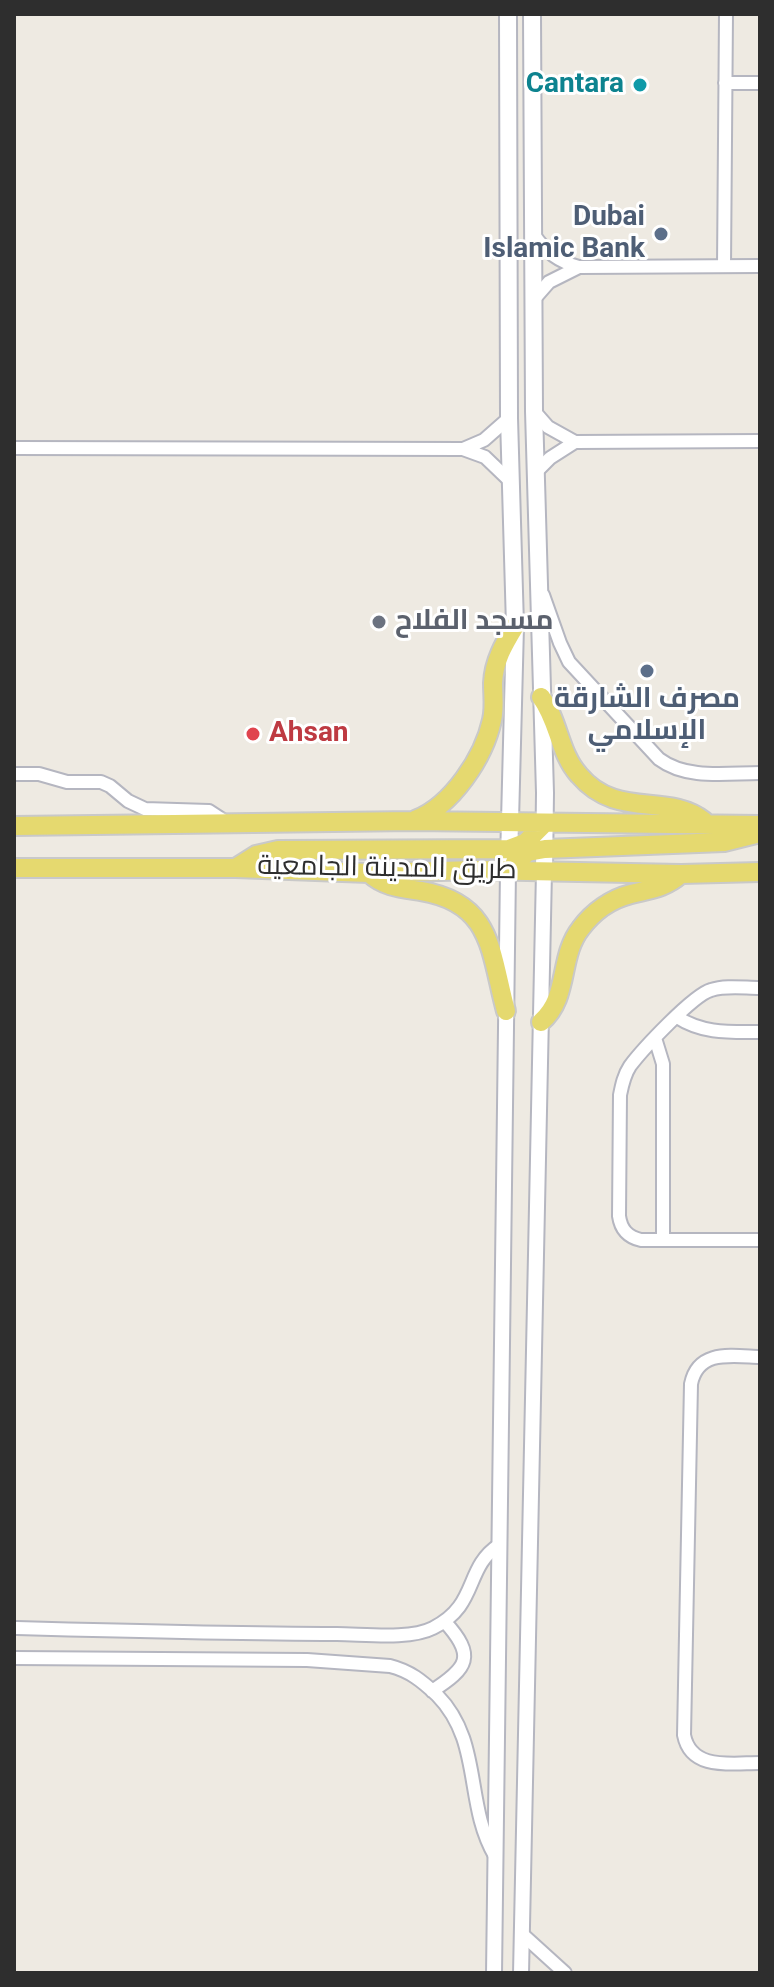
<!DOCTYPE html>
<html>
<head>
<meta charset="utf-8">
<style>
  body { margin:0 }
  #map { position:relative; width:774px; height:1987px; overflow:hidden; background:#eeeae2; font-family:Roboto,sans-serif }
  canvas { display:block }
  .frame { position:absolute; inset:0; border:16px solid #2e2e2e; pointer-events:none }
</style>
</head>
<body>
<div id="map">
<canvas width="774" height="1987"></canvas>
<div class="frame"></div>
</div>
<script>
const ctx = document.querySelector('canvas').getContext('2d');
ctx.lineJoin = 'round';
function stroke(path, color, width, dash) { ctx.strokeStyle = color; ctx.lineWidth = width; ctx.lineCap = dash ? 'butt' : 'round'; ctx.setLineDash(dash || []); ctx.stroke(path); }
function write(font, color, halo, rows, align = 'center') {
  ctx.font = font + ' Roboto,Cairo,sans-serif'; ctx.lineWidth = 6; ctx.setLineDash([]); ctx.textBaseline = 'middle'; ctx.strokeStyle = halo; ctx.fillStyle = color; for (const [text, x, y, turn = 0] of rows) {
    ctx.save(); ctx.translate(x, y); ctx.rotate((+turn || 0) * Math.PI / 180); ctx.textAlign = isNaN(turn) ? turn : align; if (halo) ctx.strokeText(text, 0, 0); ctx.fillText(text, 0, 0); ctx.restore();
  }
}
const minor = new Path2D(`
  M725,83H760
  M534,235C546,252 559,262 579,267L760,266
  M724,266L726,14
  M535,298L549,282L579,267
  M534,411L548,427L575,442L760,441
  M14,448L463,449L485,457L510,481
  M463,449L484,440L509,418
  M536,472L550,458L575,442
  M543,595L560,643L569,662L659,759C687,780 727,773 760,773
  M14,774H39L67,782H101L110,786L128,801L145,809L209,811L229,824
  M760,988C744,988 726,985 711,990C693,995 642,1050 630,1066C624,1075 622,1085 620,1095L619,1216C621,1230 628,1237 641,1240H760
  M677,1017C703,1034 730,1032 760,1032
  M655,1038L663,1064V1240
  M760,1357C732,1356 698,1349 691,1384L684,1735C691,1771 732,1763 760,1763
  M14,1628C122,1631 229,1634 337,1634C363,1634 410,1640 433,1628C479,1605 464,1568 499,1545
  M14,1658L307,1660L390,1666C410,1671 422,1681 437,1695C483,1742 464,1803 495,1856
  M432,1691C468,1668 476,1656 445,1622
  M522,1934L565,1973`);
const tertiary = new Path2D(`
  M494,1973L508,870
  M521,1973L544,871`);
const secondary = new Path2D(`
  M508,14L509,418L515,626L509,860
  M532,14L534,411L545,793L544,871`);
const primary = new Path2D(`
  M541,697C559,721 559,753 579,775C617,820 667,792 704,821
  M415,820C452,806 484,757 492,720C495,708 493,696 493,683C494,661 504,644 515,626
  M14,826L413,821L760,825
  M515,862L528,852L545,849L724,842L760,833
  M237,867L256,855L278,850L509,849L525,843L545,823
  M14,868H236L369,873L476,870L681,874L760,872
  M369,873C384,887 401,888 421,891C493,903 490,952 506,1011
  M541,1022C570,997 558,957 581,928C593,912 611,899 631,894C651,889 665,888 681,874`);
stroke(minor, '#b5b6c0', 16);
stroke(tertiary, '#b5b6c0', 18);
stroke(secondary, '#b5b6c0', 20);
stroke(primary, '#c9c9c9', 22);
stroke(minor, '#fff', 12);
stroke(tertiary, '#fff', 14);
stroke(secondary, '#fff', 16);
stroke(primary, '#e5d96f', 18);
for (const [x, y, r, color] of [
  [640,85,8,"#0f9aa8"],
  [661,234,8,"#5c6f8a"],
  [379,622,8,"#6b7280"],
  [647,671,8,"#5c6f8a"],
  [253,734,8,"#e0444e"]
]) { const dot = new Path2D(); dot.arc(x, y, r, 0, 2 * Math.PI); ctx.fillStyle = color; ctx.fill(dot); stroke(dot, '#fff', 3); }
write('bold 28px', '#0d838f', '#fff', [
  ["Cantara",624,85]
], 'right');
write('bold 28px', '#4e5e75', '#fff', [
  ["Dubai",645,218],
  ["Islamic Bank",645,250],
  ["مصرف الشارقة",647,700,"center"],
  ["الإسلامي",647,732,"center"]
], 'right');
write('bold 28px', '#5b616d', '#fff', [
  ["مسجد الفلاح",395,622]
], 'left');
write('bold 28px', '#be3a42', '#fff', [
  ["Ahsan",269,734]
], 'left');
write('28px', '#2e2e2e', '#fff', [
  ["طريق المدينة الجامعية",387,869,1]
]);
</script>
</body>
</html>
